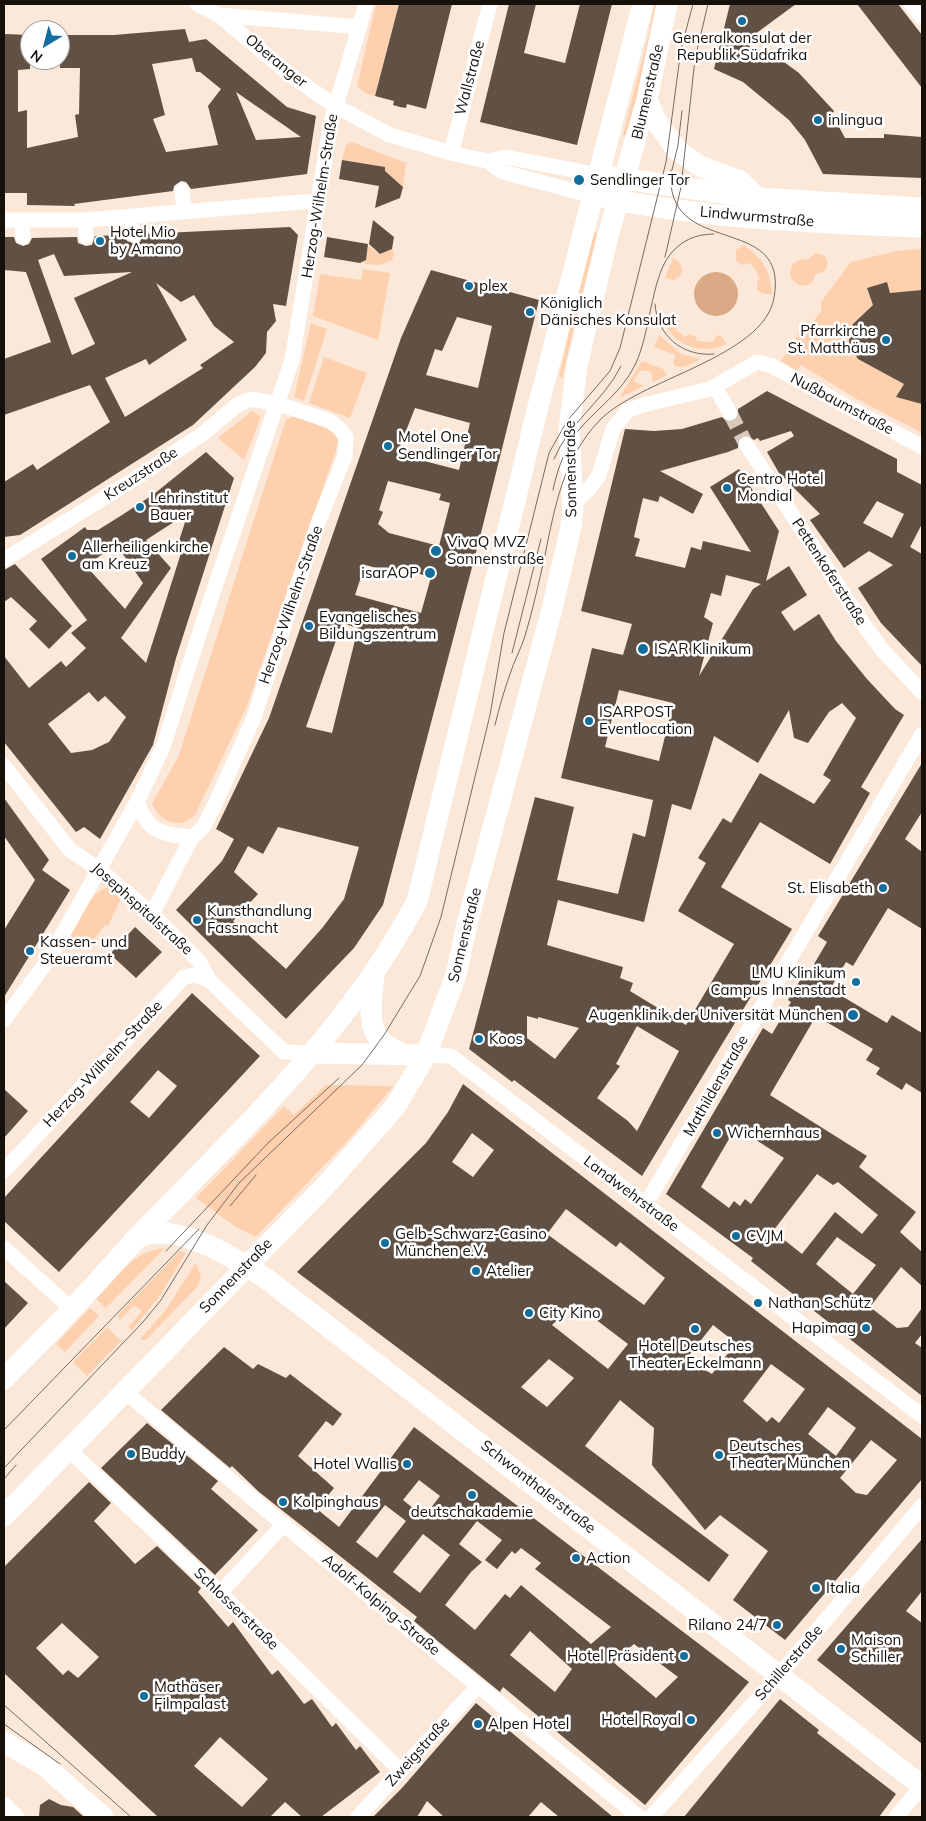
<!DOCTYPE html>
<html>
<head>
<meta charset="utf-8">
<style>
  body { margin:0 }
  #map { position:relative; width:926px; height:1821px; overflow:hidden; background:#fce8d9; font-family:Mulish,sans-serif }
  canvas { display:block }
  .frame { position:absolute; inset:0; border:5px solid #16100b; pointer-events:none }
  .north { position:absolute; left:20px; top:20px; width:50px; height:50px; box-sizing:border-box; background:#fff; border:1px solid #a29f9d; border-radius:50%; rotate:217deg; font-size:14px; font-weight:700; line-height:20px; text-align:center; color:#16100b }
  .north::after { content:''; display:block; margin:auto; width:18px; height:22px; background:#136e9d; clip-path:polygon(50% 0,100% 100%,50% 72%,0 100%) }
</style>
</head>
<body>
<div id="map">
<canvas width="926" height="1821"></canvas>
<div class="frame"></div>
<div class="north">N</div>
</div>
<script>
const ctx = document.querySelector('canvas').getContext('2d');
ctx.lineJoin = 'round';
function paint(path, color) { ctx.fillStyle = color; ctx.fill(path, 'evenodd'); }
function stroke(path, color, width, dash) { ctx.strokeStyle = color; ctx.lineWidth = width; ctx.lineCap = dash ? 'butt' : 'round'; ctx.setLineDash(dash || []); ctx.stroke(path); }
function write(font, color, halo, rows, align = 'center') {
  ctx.font = font + ' Mulish,sans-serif'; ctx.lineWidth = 5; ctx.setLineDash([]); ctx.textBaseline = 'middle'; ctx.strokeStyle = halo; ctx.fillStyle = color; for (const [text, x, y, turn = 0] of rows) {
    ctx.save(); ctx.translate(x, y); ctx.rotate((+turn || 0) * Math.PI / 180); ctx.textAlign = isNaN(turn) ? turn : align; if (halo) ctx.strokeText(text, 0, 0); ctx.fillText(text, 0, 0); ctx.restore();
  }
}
paint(new Path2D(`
  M376,4H399L375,96L367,94L357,86Z
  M654,4H659L631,137L623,135L650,29Z
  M352,142L406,163L403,187L393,178L383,182L385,167L342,160L346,145Z
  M592,232L597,233L562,378L559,377Z
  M743,245C762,257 771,271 772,294H764L757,290V282L760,278L751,263L742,265L736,261V250Z
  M368,246L380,254L392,249L394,253L392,260L380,265L365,264Z
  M922,249V433L855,398L801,365L797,371L781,361L805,324L813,322L821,311V302L851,262L896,251Z
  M816,253L825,256C830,264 827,273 816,274L812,283C802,288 794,285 790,275L792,264L802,259L807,260Z
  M673,258C684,263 686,276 673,280L665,278Z
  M363,269L390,273L378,340L313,316L320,274L361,280Z
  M668,319L675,321L678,325L676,330L685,337L690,334L696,337L697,341L713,342L715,337L720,335L727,344C702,355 674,347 664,321Z
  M311,323L327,329L304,401L294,397Z
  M659,335L681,354L701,359L684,367L675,366L673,362L676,355L654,347Z
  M324,357L367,373L350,418L309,403Z
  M642,361L663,369L667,375L653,382L651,372L641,370L633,381L644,386L619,398Z
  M252,411L261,417L244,460L218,438Z
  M296,416L334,432L338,441L336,451L247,706L195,815C179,830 161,823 152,804L179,755L286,419Z
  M109,887L121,895V898L108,926L105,925L94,939L72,938L71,935C80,920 91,889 109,887Z
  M326,1085L393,1086L353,1135L256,1237L236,1227L196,1198L284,1106L294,1115Z
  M165,1248L106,1308L96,1299C117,1278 133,1250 165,1248Z
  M180,1251L186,1253L159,1297L132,1330L128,1327L142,1311L134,1305L120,1320L117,1316Z
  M196,1263L201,1278L197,1287L146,1340H142L141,1338L165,1311Z
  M90,1308L99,1316L65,1352L56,1344Z
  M107,1327L121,1341L87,1376L73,1362Z`), '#fed0ae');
paint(new Path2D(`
  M694 294a22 22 0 1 1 44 0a22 22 0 1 1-44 0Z`), '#d9aa85');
paint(new Path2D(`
  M399,4H452L426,109L407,104L406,108L400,107L393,105L394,101L375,96Z
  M509,4H536L524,53L565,63L580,4H612L577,145L480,122Z
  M730,4H796L751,37L749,50L768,63L773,54L799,73L834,111L832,114L845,138H884V134L922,137V178L823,174L805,140L789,120L743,82L714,69Z
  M857,4H898L922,35V88Z
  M185,29L189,42L206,39L287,107L316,116L307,174L191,189L186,182L181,181L174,186L173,191L74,204L75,206L27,205V193H4V34L30,35V69L18,70V112L27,110V148L78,137L75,115L79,114L80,68H60V35H114ZM192,58L196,72H200L221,89L208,106L218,145L166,152L153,119L165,115L152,64ZM236,92L301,137L256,140Z
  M342,160L385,167V171L403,187L400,198L375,208L379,186L339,179Z
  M373,220L394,237L392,249L380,254L369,244Z
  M290,227L298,235L286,306L273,304L276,321L267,332L266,353L255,367L193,425L20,535L4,537V482L33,464L37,470L110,422L90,385L4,415V359L51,342L26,272L4,270V237H14L16,243L23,246L29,244L32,238L77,237L78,243L86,246L92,245L95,236L125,235L127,241L135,244L140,242L143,234ZM54,254L64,276L132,272L74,298L95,344L72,355L38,260ZM156,283L181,302L194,295L214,326L234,342L200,365L203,368L125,417L105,378L146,359L149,365L187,340Z
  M327,237L368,244L366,260L360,263L324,257Z
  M431,270L539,300L480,537L383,905L354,948L286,1019L176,910L222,861L234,839L216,829L269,718L401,338ZM457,317L492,326L478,388L426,375L435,349L442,351ZM415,408L470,423L459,470L397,454ZM388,481L441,494L439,500L450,503L439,546L389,533L378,524L383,512L379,510ZM365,565L397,573V568L431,577L421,613L355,595ZM342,623L358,628L332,733L306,727ZM278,827L359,847L344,899L323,927L286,969L233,921L258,894L234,872L248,846L263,854Z
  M887,282L890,293L922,290V404L896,397L904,384L858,359L849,344L850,330L853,324L873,305L867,288Z
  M767,391L897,459V472L922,485V524L910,547L922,554V666L881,623L858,588L893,565L869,551L844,568L810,520L820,514L779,473L767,452L794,436L791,431L760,441L758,438L754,440L745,435L738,439V448L728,452L660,471L703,494L693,514L660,496L658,502L643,498L634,537L640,539L635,556L685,568L691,547L701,550L703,541L751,552L710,487L739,469L779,531L766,581L789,566L807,595L781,612L794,631L819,614L836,641L867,679L895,709L904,715L861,787L870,793L830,864L760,822L721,887L792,929L642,1176L514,1080L512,1082L469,1049L535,797L574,807L557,880L618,894L633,833L645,837L653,800L561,778L592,648L623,655L632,624L581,611L625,429L654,431L682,429L722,417L726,421H734L738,417V409ZM877,501L904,514L892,538L863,523ZM726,575L761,584L753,589L699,676L713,623L704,617L711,593L721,596ZM619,690L673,703L659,761L605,747ZM842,703L856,718L823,775L831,780L814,804L760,773L731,823L723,818L698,858L706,863L678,911L734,944L686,1025L630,991L633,983L620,978L623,967L547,945L558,900L644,922L672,804L691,810L714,736L758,763L789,710L794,738L808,743L829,712ZM527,1016L538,1019V1017L579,1028L555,1059L527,1038ZM637,1026L679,1051L637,1131L628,1121L597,1098L620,1066L616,1064Z
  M206,452L234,478L176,658L153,745L100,839L84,827L76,832L4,742V656L29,688L61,661L66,667L86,648L71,633L87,620L41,559L85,527L87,530H98L122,515L154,494ZM188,513L177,547L182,550L146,663L121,638L171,568L146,540ZM116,544L143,583L125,609L86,566ZM89,692L98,702L105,696L126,717L109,742L92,750L71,753L48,724Z
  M15,564L72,626L49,649L29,629L37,621L11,597L4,602V570Z
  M922,763V812L905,839L922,852V929L888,908L853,966L846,962L830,989L887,1023L892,1015L922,1033V1093L906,1083L902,1090L876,1074L880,1068L866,1060L873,1049L816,1016L770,1095L867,1156L859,1167L916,1212L900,1232L922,1252V1286L901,1267L870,1307L897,1328L908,1327L922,1308V1334L915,1343L922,1348V1396L751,1261L753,1258L666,1194L763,1028L772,1034L791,1002L788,1000L807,969L810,971L827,942L818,936ZM736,1127L784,1158L751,1204L745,1199L740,1206L734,1201L729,1208L701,1187ZM817,1174L833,1185L838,1182L878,1215L862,1234L835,1212L802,1254L773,1231ZM837,1237L876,1265L853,1294L816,1264Z
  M4,798L49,860L42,870L70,890L4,997V930L35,880L4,836Z
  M135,927L162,952L136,978L110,954Z
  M192,993L260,1056L59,1272L4,1221V1198ZM158,1070L177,1086L149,1118L130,1102Z
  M463,1084L922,1439V1479L785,1640L733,1600L768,1551L720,1515L705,1530L652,1465L654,1428L620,1400L585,1446L729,1555L709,1582L297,1272L426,1143L448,1112ZM472,1133L494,1150L473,1177L452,1162ZM566,1209L616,1247L620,1242L665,1278L644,1305L547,1234ZM574,1303L628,1344L608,1369L552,1325ZM713,1325L736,1343L712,1374L686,1359ZM549,1359L574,1378L547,1407L521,1387ZM771,1364L805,1389L779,1423L772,1417L767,1422L743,1401ZM828,1407L856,1428L836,1456L808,1434ZM871,1440L897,1460L867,1495L856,1493L840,1478Z
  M4,1089L28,1111L4,1138Z
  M4,1281L28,1303L4,1329Z
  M224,1347L253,1369L258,1364L286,1378L290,1374L342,1414L333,1426L326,1421L298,1456L334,1488L317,1509L339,1527L414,1427L749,1682L645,1805L503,1687L500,1692L440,1643L414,1621L417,1617L259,1492L232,1466L230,1468L161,1410ZM419,1480L440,1496L424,1517L403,1500ZM385,1505L406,1521L377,1558L356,1542ZM477,1521L502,1540L485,1560L497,1569L512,1551L515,1554L521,1548L541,1563L535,1569L611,1627L591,1644L521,1585L510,1598L505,1594L475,1630L445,1605L471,1572L482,1562L459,1544ZM423,1534L450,1555L420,1593L393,1572ZM530,1631L572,1669L555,1692L510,1655ZM634,1644L678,1677L656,1698L613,1662Z
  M147,1423L218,1481L211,1489L258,1530L215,1575L101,1468Z
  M89,1482L111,1503L94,1521L135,1564L157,1546L201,1588L198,1592L228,1627L233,1622L272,1675L278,1670L304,1704L312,1699L332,1727L336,1723L356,1750L360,1746L380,1772L321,1817H302L285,1802L270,1817H158L4,1673V1567ZM62,1623L99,1657L78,1678L68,1670L63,1675L36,1648ZM220,1737L268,1779L242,1807L194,1766Z
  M922,1539V1591L906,1611L922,1623V1744L817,1660Z
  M780,1699L819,1730L817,1733L896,1794L879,1817H684Z
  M476,1703L595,1802L613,1817H559L541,1802L528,1817H444L427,1801L417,1817H373L402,1788Z
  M49,1799L61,1805L73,1807L84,1817H39L40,1805Z`), '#615144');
stroke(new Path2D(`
  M730,413L746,444`), '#dac8ba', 15, [15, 8]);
stroke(new Path2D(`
  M197,4L219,15L289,74L335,106L390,135L451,153L487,161L506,157L599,175
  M911,4L922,18
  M219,15L360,27
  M451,153L490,4
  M487,161L503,172L593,196
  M182,190L184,211
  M131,217L134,235
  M4,220H85L301,202H319
  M85,220L86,237
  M22,222L23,237
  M715,387L730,413
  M746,444L864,625L883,651L922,692
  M573,504L590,488L599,475L613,429L627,411L643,405L710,389L757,362L770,365L922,447
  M4,560L136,478L204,433L237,405L251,399L279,404L330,421L340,429L346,437L345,456L318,523L253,720L215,804L203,828L192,837L152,914
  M4,766L70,850L100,870L152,914L199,961L210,981L284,1052L311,1053
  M137,802C148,832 162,835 192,837
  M4,1020L48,960L137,802L163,747L206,613L292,360L331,122L366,4
  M426,1055L451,1056L922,1416
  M4,1171L184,977L195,975L210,981
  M646,1204L922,734
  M4,1248L72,1309
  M124,1391L434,1650L639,1817
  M68,1449L220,1593L401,1771
  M220,1593L284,1524
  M4,1804L17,1817
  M358,1817L478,1686
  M651,1817L780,1674L922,1506
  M896,1817L922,1786`), '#fff', 15);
stroke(new Path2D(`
  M647,99L656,121L677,150L700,166L740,181L757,198
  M612,177L757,198L922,208
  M606,198C710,219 817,223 922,227
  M374,974C373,993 365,1026 381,1041C387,1047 397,1051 405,1055
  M311,1053L426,1055
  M134,1240C171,1216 237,1259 268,1280L922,1786
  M4,1379C30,1352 58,1325 83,1297C108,1271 132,1242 158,1216C252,1120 354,1022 417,901L537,411L643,4
  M4,1516L326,1185L395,1107L426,1055L456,975L468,920L552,609L571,527L573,510L569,430L577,365L608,236L647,99L667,4
  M4,1742L45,1766L103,1817`), '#fff', 21);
stroke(new Path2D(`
  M672,170L678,145L682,111
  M665,257L681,187L695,59L708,4
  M655,304C657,336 683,357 714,354
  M554,459C569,422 604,401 621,366
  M553,490C557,470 565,448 578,431C597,408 622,392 635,365C650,335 651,280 669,256C680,241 695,234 714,234
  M512,653L541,539
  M495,725C499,708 504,691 510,674C514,661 521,649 525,636C533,609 539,582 545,555C555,506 563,459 599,421C638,379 763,358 774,298C790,210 663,261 671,170
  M230,1206L256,1175
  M166,1251L268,1143L339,1078
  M4,1430L199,1229
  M4,1468L143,1322L161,1300L207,1225L239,1183L362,1065L384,1035L420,976L441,917L490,715L504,633L549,453L567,421L610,371L620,348L666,162L681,49L693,4
  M4,1479L16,1465
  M4,1705L131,1817
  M4,1724L60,1764`), '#766a61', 1);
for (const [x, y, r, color] of [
  [742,21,5,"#136e9d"],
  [818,120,5,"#136e9d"],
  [579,180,6,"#136e9d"],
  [100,241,5,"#136e9d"],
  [469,286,5,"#136e9d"],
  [530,312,5,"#136e9d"],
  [886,340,5,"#136e9d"],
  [388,446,5,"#136e9d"],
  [727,488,5,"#136e9d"],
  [140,507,5,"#136e9d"],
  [436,551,6,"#136e9d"],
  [72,556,5,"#136e9d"],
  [430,573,6,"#136e9d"],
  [309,626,5,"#136e9d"],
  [643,649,6,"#136e9d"],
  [589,721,5,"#136e9d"],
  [883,888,5,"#136e9d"],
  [197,920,5,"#136e9d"],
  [30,951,5,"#136e9d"],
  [856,982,5,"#136e9d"],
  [853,1015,6,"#136e9d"],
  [479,1039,5,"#136e9d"],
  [717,1133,5,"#136e9d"],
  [736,1236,5,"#136e9d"],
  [385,1243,5,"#136e9d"],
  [476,1271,5,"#136e9d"],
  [758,1303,5,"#136e9d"],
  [529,1313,5,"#136e9d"],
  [866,1328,5,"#136e9d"],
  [695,1329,5,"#136e9d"],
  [131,1454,5,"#136e9d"],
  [719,1455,5,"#136e9d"],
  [407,1464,5,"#136e9d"],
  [472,1495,5,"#136e9d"],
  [283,1502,5,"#136e9d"],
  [576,1558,5,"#136e9d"],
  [816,1588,5,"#136e9d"],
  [777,1625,5,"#136e9d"],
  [841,1649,5,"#136e9d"],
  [684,1656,5,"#136e9d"],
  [144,1696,5,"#136e9d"],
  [691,1720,5,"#136e9d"],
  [478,1724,5,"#136e9d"]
]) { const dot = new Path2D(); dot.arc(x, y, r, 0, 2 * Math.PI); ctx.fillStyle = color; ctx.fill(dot); stroke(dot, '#fff', 2); }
write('15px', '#16100b', '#fff', [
  ["Generalkonsulat der",742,38,"center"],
  ["Republik Südafrika",742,55,"center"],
  ["inlingua",828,120],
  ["Sendlinger Tor",590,180],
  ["Hotel Mio",110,232],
  ["by Amano",110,249],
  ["plex",479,286],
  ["Königlich",540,303],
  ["Dänisches Konsulat",540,320],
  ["Pfarrkirche",876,331,"right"],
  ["St. Matthäus",876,348,"right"],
  ["Motel One",398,437],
  ["Sendlinger Tor",398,454],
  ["Centro Hotel",737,479],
  ["Mondial",737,496],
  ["Lehrinstitut",150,498],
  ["Bauer",150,515],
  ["VivaQ MVZ",447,542],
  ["Sonnenstraße",447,559],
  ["Allerheiligenkirche",82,547],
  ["am Kreuz",82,564],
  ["isarAOP",419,573,"right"],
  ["Evangelisches",319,617],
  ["Bildungszentrum",319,634],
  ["ISAR Klinikum",654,649],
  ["ISARPOST",599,712],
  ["Eventlocation",599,729],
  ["St. Elisabeth",873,888,"right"],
  ["Kunsthandlung",207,911],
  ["Fassnacht",207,928],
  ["Kassen- und",40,942],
  ["Steueramt",40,959],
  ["LMU Klinikum",846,973,"right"],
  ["Campus Innenstadt",846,990,"right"],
  ["Augenklinik der Universität München",842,1015,"right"],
  ["Koos",489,1039],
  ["Wichernhaus",727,1133],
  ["Gelb-Schwarz-Casino",395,1234],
  ["München e.V.",395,1251],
  ["CVJM",746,1236],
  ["Atelier",486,1271],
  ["Nathan Schütz",768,1303],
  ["City Kino",539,1313],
  ["Hapimag",856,1328,"right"],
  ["Hotel Deutsches",695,1346,"center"],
  ["Theater Eckelmann",695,1363,"center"],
  ["Deutsches",729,1446],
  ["Theater München",729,1463],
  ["Buddy",141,1454],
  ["Hotel Wallis",397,1464,"right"],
  ["Kolpinghaus",293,1502],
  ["deutschakademie",472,1512,"center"],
  ["Action",586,1558],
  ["Italia",826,1588],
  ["Rilano 24/7",767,1625,"right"],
  ["Maison",851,1640],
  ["Schiller",851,1657],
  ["Hotel Präsident",674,1656,"right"],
  ["Mathäser",154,1687],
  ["Filmpalast",154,1704],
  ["Hotel Royal",681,1720,"right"],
  ["Alpen Hotel",488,1724]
], 'left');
write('15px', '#16100b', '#fff', [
  ["Oberanger",276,61,39],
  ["Wallstraße",470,78,-75],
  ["Blumenstraße",648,92,-77],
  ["Herzog-Wilhelm-Straße",320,196,-81],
  ["Lindwurmstraße",757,217,5],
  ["Nußbaumstraße",842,404,28],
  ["Sonnenstraße",571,469,-91],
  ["Kreuzstraße",141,474,-33],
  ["Pettenkoferstraße",829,572,57],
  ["Herzog-Wilhelm-Straße",291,605,-71],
  ["Josephspitalstraße",142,909,42],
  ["Sonnenstraße",465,935,-76],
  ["Herzog-Wilhelm-Straße",103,1064,-47],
  ["Mathildenstraße",716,1086,-60],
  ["Landwehrstraße",631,1194,37],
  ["Sonnenstraße",236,1276,-46],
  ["Schwanthalerstraße",538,1487,38],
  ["Adolf-Kolping-Straße",381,1605,40],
  ["Schlosserstraße",236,1609,44],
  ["Schillerstraße",789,1663,-49],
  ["Zweigstraße",418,1752,-48]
]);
</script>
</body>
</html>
